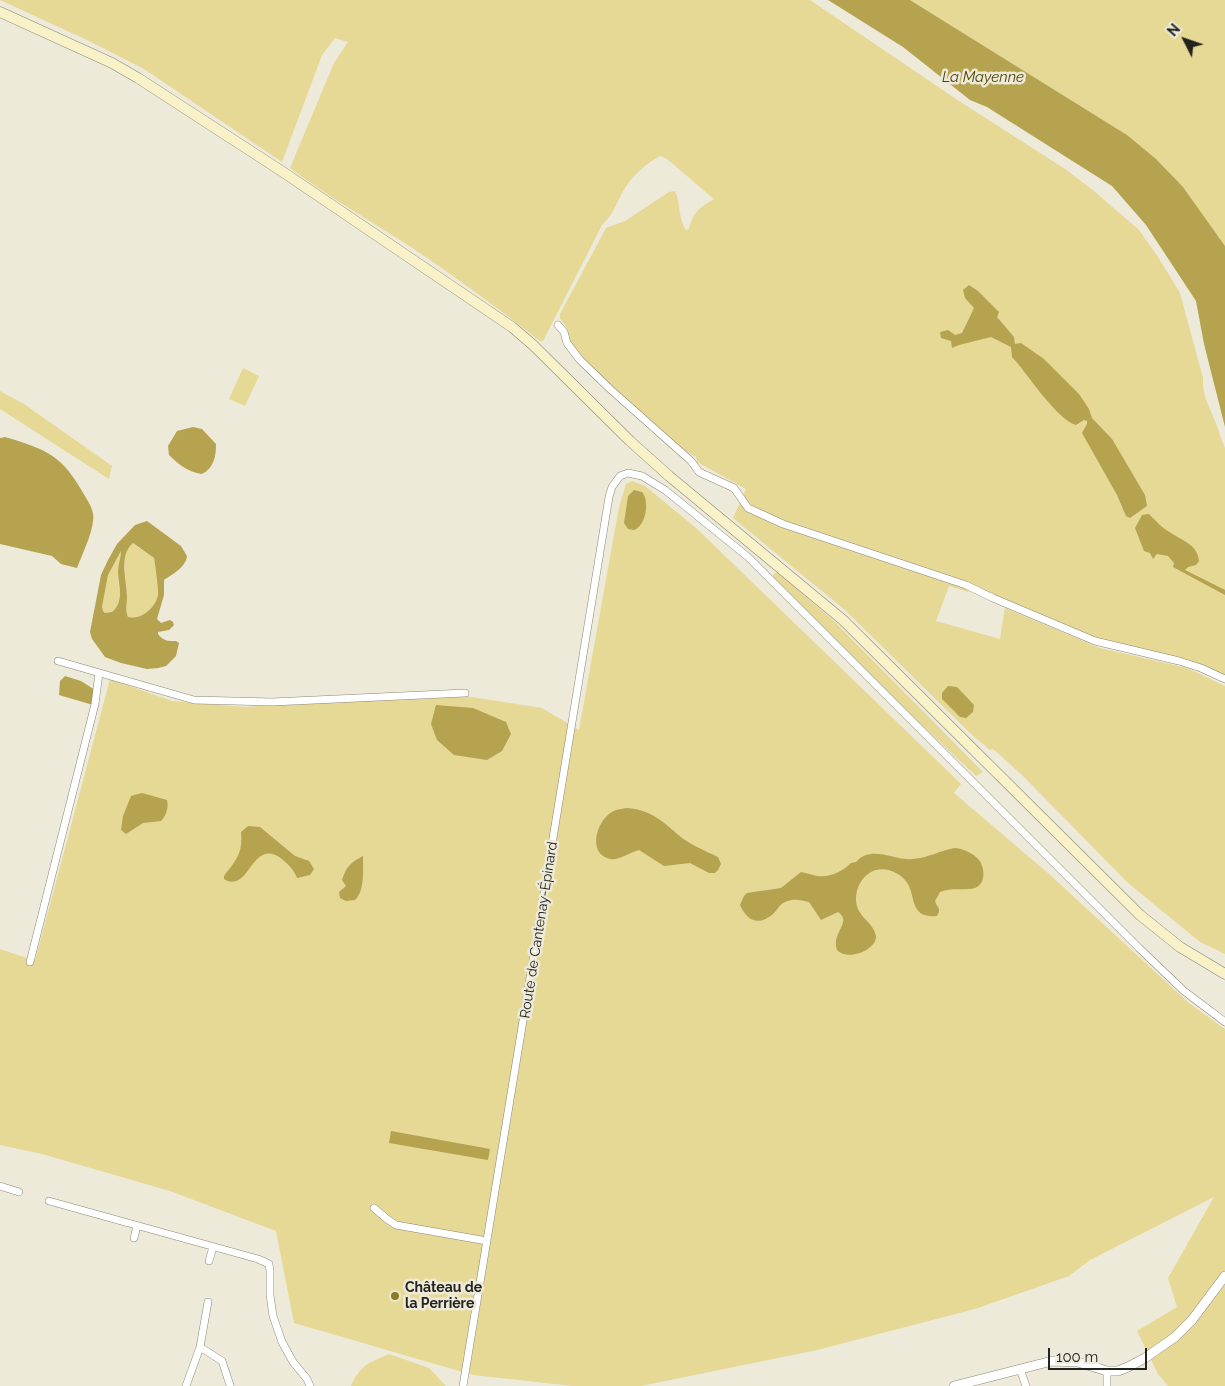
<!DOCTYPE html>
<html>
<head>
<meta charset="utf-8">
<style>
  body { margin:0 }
  #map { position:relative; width:1225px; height:1386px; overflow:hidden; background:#edeada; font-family:Raleway,sans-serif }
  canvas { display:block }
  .north { position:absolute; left:1160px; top:15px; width:50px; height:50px; -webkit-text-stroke:4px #edeada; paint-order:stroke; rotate:311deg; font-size:14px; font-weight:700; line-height:20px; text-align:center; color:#23221c }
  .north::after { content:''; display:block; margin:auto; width:18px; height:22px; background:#23221c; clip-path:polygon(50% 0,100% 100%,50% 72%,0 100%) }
  .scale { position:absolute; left:1048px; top:1348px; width:99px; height:22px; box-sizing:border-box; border:2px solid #23221c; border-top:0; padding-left:6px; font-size:15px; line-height:18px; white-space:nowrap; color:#23221c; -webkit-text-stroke:4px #edeada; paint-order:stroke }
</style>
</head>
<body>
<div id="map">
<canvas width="1225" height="1386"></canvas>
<div class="north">N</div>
<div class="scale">100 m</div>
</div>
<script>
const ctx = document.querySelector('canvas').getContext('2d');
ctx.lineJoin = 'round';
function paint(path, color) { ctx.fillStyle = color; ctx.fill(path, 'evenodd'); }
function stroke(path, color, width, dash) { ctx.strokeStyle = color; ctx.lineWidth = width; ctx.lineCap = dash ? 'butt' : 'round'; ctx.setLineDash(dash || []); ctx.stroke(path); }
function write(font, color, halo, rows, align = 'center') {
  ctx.font = font + ' Raleway,sans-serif'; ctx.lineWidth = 5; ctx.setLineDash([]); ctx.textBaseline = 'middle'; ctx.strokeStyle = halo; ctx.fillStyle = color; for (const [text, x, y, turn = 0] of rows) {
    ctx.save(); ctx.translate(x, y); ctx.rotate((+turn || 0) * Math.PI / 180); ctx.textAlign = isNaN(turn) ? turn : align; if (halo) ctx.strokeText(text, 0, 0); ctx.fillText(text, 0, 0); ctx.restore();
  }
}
paint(new Path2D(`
  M0,0H810L956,99L1065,169L1094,191L1139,230L1158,257L1180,293L1203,378C1202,395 1209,406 1215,421C1219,430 1221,440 1225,448V675L1188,661L1084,635L971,586L968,592L949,586L936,621L1000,639L1005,608L1100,648L1187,668L1225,686V954L1200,942L1128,883L1022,775L993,749L990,750L970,733L845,610L733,518L746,489L697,462L696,457L680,448L586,363L569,342L567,328L560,318V314L606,228L625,221L669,192L675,191C681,204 678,219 686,230L689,229C693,212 699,208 714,199L667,159L660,156C647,163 633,175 625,188C617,201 614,214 602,225L543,341H540C499,309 457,278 414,249C373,222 330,198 290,168L334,63L348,42L335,38L322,55L282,162L144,69L87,40Z
  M910,0H1225V246L1183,187L1127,135Z
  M243,368L259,376L245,406L229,399Z
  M0,391L24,404L112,466L109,479L0,409Z
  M632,481L645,486L696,528L961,784L954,793L1049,874L1190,1004L1225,1029V1386H1168L1158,1374L1137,1331L1177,1307L1168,1278L1214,1197L1090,1260L1069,1276L975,1309L817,1350L641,1386H573L473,1375L294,1323L276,1231L170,1191L42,1154L0,1145V949L35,961L110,679L172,701L245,707L446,693L542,708L579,730L619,507L626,484Z
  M132,543L154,558C156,563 159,591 158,595C155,608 142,620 128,617C125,610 127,605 127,597C127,580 119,557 132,543Z
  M121,551C121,557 118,564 118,571C117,584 125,602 112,612L105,613L103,611L102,607L108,575Z
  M777,572L835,622L983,772L976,776L892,697L772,576Z
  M389,1354L429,1368L446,1386H351C360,1365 369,1363 389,1354Z`), '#e6d895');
paint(new Path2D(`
  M828,0H910L1127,135L1156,159L1183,187L1225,246V427L1204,344L1196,301L1146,225L1112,186L987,107L970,100L903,47Z
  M969,285L978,291L999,312L997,317L1014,337L1015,344L1021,343L1044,359L1079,394L1089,409L1092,418L1112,439L1145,495L1147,506L1130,518L1126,516L1117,495L1082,433L1087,424V421L1084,420L1076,425C1056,419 1028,374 1012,357L1011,347L991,337L959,345L952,348L951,341L941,338L940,332L948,330L955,335L962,333L974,308L965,298L963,290Z
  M193,427L202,429L216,444C216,456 214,468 202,474C188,472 178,464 169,455L168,446L177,431Z
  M5,437C48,450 62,455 85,496C89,503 95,512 93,521C92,534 82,555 77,568L61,564L52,556L0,544V438Z
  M634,490L642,492C650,501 646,526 634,530L628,529L624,523L628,496Z
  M1149,514C1156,521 1163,529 1171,533C1183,541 1198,545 1199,561L1196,565L1188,567L1185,570L1225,590V595L1173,567L1174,563L1168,556L1157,554L1153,559L1150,553L1144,551L1135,528L1142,515Z
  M147,521L181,546L187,556C186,567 173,574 164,580V595L157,619L161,623L170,620L173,622L174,625L169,630L158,632V634C163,641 168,641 176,641L179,643L176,656L166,666L158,668L147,669L121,663L105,657L92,639L90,632L101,575L108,560L117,544L135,525ZM133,543L154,558C155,562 159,592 158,595C155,608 142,620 128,617C125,610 127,605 127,597C127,580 118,556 133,543ZM121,551C121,558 118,564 118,571C118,584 125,602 112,612L105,613L103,611L102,607L108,575Z
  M65,676L81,681L95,690L93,705L59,695L60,681Z
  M948,686L957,687L974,705L973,712L966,718L960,717L942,699V693Z
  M436,705L473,708L506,722L511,734L502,751L487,760L454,755L437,740L431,724Z
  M142,793L167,800C169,807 166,816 161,821L143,823L126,834L121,830L123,816L131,796Z
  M627,808C653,810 664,823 682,838C693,846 706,851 718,857L721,864L718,870L715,873H709L690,863L664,866L639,850C630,852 619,861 610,859C585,853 598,816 616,810C619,809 623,809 627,808Z
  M248,826L260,827L295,856L309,861L314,869L310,875L297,878C294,870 289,865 282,859C251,836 250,895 224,879V876C236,860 243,854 241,832Z
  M955,848C964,849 973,853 979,860C985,868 986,884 975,888C964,891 952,887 940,892L935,901C937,908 942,908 937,916C910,918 916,899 908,884C901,872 883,865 871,872C858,879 852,898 859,911C864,920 874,925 876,936C877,949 849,962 837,950C831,932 853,922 838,912L821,920L809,902C801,900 794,898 785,902C780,904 778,909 774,913C759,927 747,921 740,905L744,896L747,893L781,888L801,872C807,873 812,875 817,876C829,878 844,871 851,863L856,862C871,844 895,861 913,859C928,858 941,850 955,848Z
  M363,856C363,869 365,891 355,900L346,901L340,898L339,892L346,886L342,880C347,866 350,863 363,856Z
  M391,1131L490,1149L488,1160L389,1143Z`), '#b5a34f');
const minor = new Path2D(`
  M558,325L564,332L567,343L580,360L610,389L691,461L699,472L734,488L748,508L783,524L966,585L993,598L1095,641L1179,661L1201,668L1225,679
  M58,661L194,700L272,702L465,693
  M30,962L95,704L99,673
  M0,1186L19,1192
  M49,1201L258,1259L269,1264L270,1271V1295L273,1316L282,1342L293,1362L307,1379L310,1386
  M374,1208L387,1219L396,1225L487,1241
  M134,1238L137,1226
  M209,1261L213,1247
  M200,1347L222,1361L230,1385
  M1020,1369L1026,1386
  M186,1386L200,1347L208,1302
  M463,1386L609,497L612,487L620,476L628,473L642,476L665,490L748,557L1139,948L1184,991L1225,1022
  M1107,1386V1371`);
const tertiary = new Path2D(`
  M954,1386L1052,1361L1078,1362L1107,1371H1118L1128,1367L1145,1358L1175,1337L1192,1320L1225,1276`);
const secondary = new Path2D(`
  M0,12L112,63L138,78L283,172L512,327L533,345L630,441L669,476L843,620L1140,915L1180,947L1225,974`);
stroke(minor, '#8b887a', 8);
stroke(tertiary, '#8b887a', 10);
stroke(secondary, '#8b887a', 11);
stroke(minor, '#fff', 7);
stroke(tertiary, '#fff', 9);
stroke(secondary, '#f9f1c7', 10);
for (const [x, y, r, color] of [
  [395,1296,5,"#8e7c22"]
]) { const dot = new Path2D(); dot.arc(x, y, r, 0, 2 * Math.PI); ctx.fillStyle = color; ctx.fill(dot); stroke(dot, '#edeada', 2); }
write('14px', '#23221c', '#edeada', [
  ["Route de Cantenay-Épinard",539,930,-81]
]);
write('bold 14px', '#23221c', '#edeada', [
  ["Château de",405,1288],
  ["la Perrière",405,1304]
], 'left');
write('italic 15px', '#524500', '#edeada', [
  ["La Mayenne",983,77]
]);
</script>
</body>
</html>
